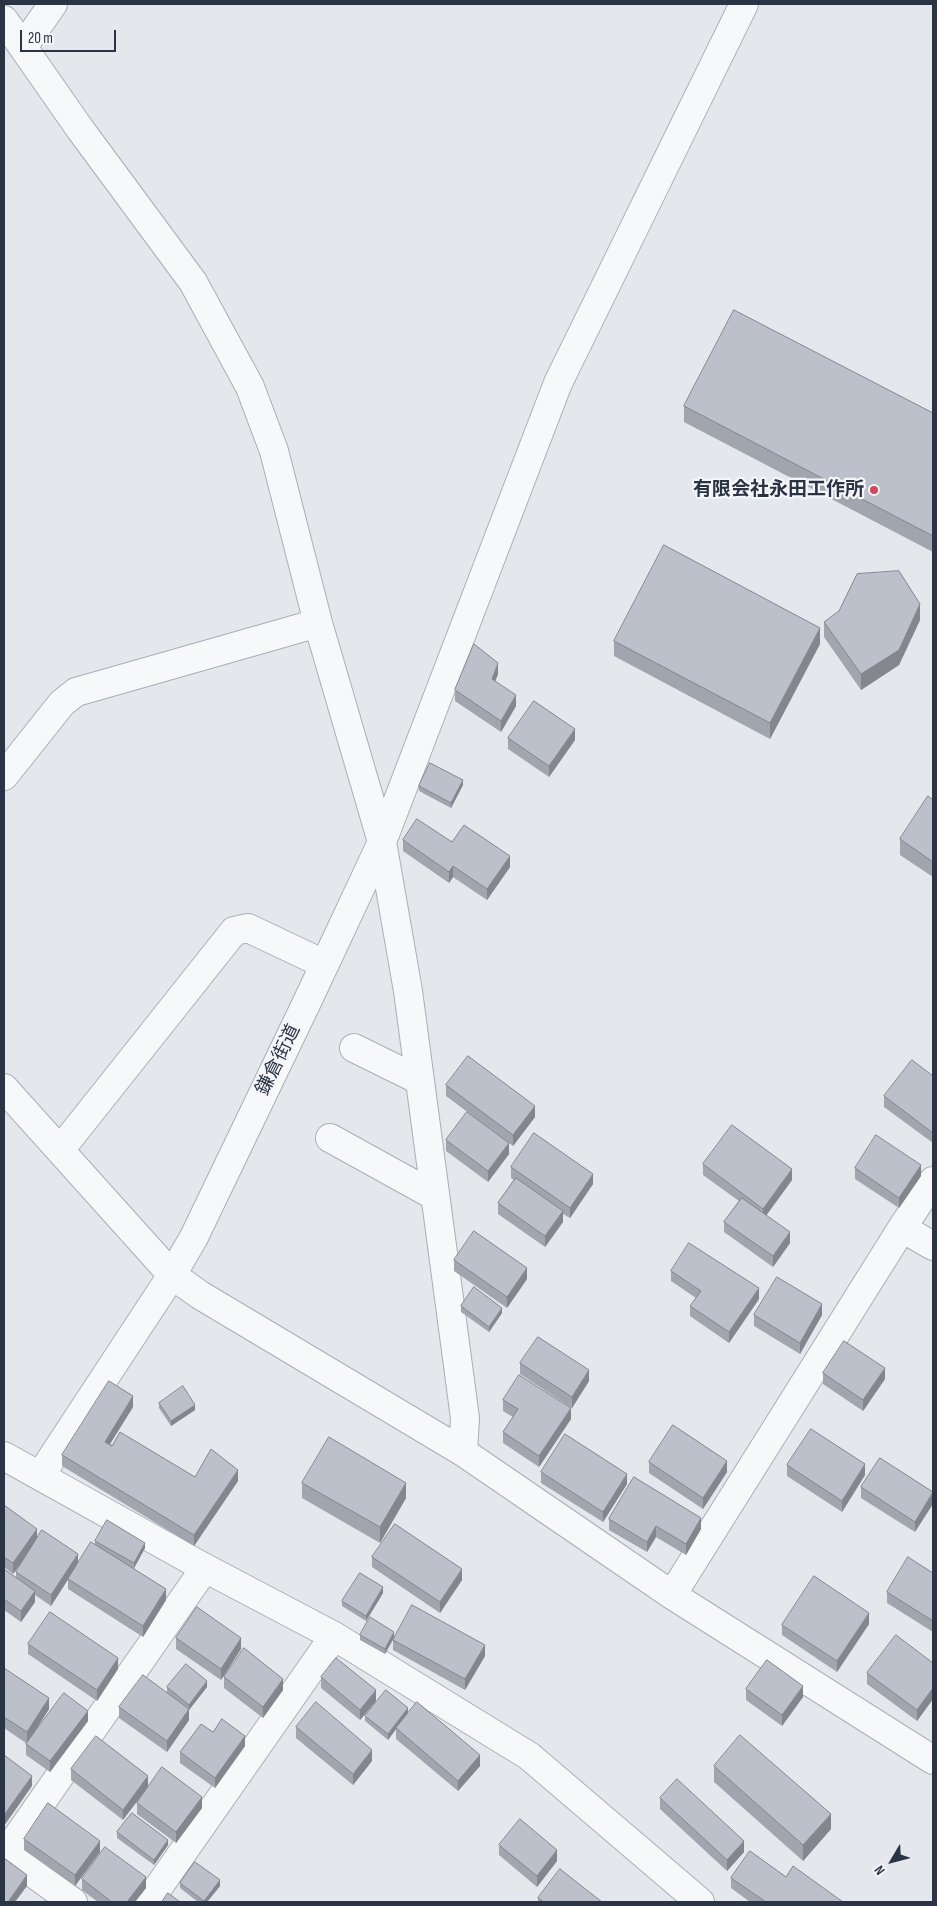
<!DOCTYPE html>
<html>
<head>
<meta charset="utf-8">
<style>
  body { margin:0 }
  #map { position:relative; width:937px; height:1906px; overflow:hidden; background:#e4e7ec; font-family:"Sofia Sans Condensed",sans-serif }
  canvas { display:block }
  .frame { position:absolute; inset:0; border:5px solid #2b3445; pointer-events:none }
  .north { position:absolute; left:867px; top:1836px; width:50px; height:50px; -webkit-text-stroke:4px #f4f6f9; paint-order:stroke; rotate:233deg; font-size:14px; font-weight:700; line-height:20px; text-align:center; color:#2b3445 }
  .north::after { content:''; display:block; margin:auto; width:18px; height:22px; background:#2b3445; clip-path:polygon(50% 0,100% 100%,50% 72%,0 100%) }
  .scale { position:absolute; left:20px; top:30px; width:96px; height:22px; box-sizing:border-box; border:2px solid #2b3445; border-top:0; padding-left:6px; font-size:15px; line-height:18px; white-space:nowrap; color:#2b3445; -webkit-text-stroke:4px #f4f6f9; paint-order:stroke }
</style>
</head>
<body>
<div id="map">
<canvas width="937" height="1906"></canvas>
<div class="frame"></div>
<div class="north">N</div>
<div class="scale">20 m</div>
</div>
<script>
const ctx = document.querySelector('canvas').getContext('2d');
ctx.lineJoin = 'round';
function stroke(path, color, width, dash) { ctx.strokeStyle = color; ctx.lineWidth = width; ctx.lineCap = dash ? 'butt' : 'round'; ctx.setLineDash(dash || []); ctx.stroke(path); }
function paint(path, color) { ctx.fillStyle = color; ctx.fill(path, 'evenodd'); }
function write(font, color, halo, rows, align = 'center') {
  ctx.font = font + ' "Sofia Sans Condensed","Noto Sans JP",sans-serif'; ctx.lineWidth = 4.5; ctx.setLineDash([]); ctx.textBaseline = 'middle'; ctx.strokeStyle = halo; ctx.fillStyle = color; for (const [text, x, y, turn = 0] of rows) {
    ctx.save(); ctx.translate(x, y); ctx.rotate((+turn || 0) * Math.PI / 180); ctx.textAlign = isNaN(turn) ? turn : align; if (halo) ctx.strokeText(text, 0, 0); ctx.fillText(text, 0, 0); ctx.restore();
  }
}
const street = new Path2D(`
  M4,20L80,129L193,282L250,387L274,451L318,623L382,842L408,991L465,1418L463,1452
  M23,47L53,4
  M4,776L62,703L76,692L318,623
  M354,1048L419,1080
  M4,1088L172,1275L200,1295L463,1452L672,1595L933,1760
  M330,1138L435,1196
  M60,1150L234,931L248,928L324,964
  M902,1228L933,1246
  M4,1456L205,1568L334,1636L529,1756L700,1902
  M40,1476L172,1275L194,1237L307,1002L382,842L558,383L744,4
  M672,1595L902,1228L933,1181
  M4,1852L73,1902
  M6,1853L205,1568
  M148,1902L334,1636`);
stroke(street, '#a9aeb7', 30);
stroke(street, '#f7f8fa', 28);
paint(new Path2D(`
  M684,406L933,413V552L684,422Z
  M920,620L899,665L861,690L824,637V622Z
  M614,641L820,644L770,739L614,656Z
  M498,674L495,681L516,706L501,732L455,701V690Z
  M508,738L575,740L549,777L508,749Z
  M463,785L451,808L419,791V786Z
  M933,800V877L900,855V839Z
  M403,840L452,842L510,867L487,900L453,877L449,883L403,851Z
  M933,1076V1143L884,1107V1096Z
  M446,1085L535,1117L513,1146L446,1096Z
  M446,1140L509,1154L488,1182L446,1151Z
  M703,1164L792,1180L766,1215L790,1243L773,1267L724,1232V1222L739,1201L703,1175Z
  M511,1167L593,1184L570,1218L563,1214V1222L545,1247L498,1214V1203L514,1180L511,1178Z
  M855,1168L921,1176L899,1208L855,1179Z
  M454,1260L527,1279L507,1308L454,1271Z
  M671,1271L759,1299L729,1343L690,1316V1306L696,1298L671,1281Z
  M461,1306L502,1313L489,1332L461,1312Z
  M754,1315H822L800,1354L754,1326Z
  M520,1363L589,1381L572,1408L520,1374Z
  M823,1373L885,1379L863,1411L823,1384Z
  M503,1400L571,1419L539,1467L503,1443V1432L513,1417L503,1411Z
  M159,1403L195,1410L171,1426L159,1408Z
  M133,1407L110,1444L195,1477L238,1481L194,1546L62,1466V1455Z
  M649,1462L727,1472L703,1509L649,1473Z
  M787,1465L865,1475L842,1512L787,1476Z
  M541,1472L627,1484L603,1522L541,1483Z
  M302,1483L406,1498L380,1543L302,1498Z
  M861,1487L933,1492L915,1532L861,1498Z
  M4,1505L37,1538L78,1563L95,1545V1541L145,1548L134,1568L166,1600L143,1637L68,1589V1579L51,1606L35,1595V1602L21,1622L4,1610V1569L16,1578V1572L26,1555L13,1574L4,1567Z
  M609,1519L701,1529L686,1555L656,1537L647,1552L609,1530Z
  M372,1557L462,1580L440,1613L372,1567Z
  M933,1573V1632L887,1603V1592Z
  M383,1593L366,1621L342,1606V1601Z
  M869,1624L837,1672L782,1635V1625Z
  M360,1635L394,1637L485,1656L465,1690L393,1650V1640L385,1654L360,1640Z
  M176,1638L241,1649L221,1680L176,1649Z
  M28,1644L118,1669L97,1701L28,1654Z
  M933,1663V1699L917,1721L867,1684V1673Z
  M4,1668L49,1709L33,1735L88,1721L50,1772L26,1755V1743L4,1728Z
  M224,1677L283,1690L263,1718L224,1688Z
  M321,1677L376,1701L360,1720L321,1688Z
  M167,1687H207L189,1710V1720L167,1752L119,1718V1707L167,1693Z
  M746,1689L803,1697L782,1726L746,1700Z
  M408,1713L480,1766L458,1791L396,1739V1729L388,1740L365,1721V1716Z
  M296,1727L372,1761L353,1785L296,1738Z
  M213,1732L245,1746L215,1788L180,1763V1752Z
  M714,1766L831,1829L803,1861L714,1782Z
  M71,1769L148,1776L123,1820L71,1780Z
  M660,1798L744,1852L727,1871L660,1809Z
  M137,1803L202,1808L176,1843L137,1814Z
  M117,1832L168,1845L154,1865L117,1838Z
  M24,1839L100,1852L75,1886L24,1850Z
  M499,1845L557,1861L537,1887L499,1855Z
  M786,1877L843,1902H750L731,1888V1878Z
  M82,1879L146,1888L135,1902H98L82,1890Z
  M180,1883L220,1886L207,1902H198L180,1888Z
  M538,1898L602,1902H538Z`), '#a1a5ae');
paint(new Path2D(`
  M920,604V620L899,665L861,690V674Z
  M820,628V644L770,739V723Z
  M498,663V674L492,690V679Z
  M516,695V706L501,732V721Z
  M575,729V740L549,777V766Z
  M463,780V785L451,808V803Z
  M510,856V867L487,900V889Z
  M453,866V877L449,883V872Z
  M535,1106V1117L513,1146V1135Z
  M509,1143V1154L488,1182V1171Z
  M921,1165V1176L899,1208V1198Z
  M792,1169V1180L763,1220V1209Z
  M593,1174V1184L570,1218V1208Z
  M563,1211V1222L545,1247V1236Z
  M790,1232V1243L773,1267V1256Z
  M527,1268V1279L507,1308V1297Z
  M759,1288V1299L729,1343V1332Z
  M822,1304V1315L800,1354V1343Z
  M502,1308V1313L489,1332V1327Z
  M885,1368V1379L863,1411V1400Z
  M589,1370V1381L572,1408V1397Z
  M133,1396V1407L105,1452V1442Z
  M195,1405V1410L171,1426V1421Z
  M571,1408V1419L539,1467V1456Z
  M727,1461V1472L703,1509V1498Z
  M865,1464V1475L842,1512V1501Z
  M238,1470V1481L194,1546V1535Z
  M627,1474V1484L603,1522V1512Z
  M406,1483V1498L380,1543V1527Z
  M933,1493V1504L915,1532V1522Z
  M701,1518V1529L686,1555V1544Z
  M656,1526V1537L647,1552V1542Z
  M37,1529V1540L13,1574V1563Z
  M145,1543V1548L134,1568V1563Z
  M78,1554V1564L51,1606V1595Z
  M462,1569V1580L440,1613V1602Z
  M383,1587V1593L366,1621V1616Z
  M166,1589V1600L143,1637V1626Z
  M35,1591V1602L21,1622V1611Z
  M869,1613V1624L837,1672V1661Z
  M394,1632V1637L385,1654V1649Z
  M241,1638V1649L221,1680V1669Z
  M485,1645V1656L465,1690V1679Z
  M118,1658V1669L97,1701V1690Z
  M283,1679V1690L263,1718V1707Z
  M207,1681V1687L189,1710V1720L167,1752V1741L189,1709V1705Z
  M803,1686V1697L782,1726V1715Z
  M933,1688V1699L917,1721V1710Z
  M376,1690V1701L360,1720V1710Z
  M49,1698V1709L27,1743V1732Z
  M408,1708V1713L396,1728V1729L388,1740V1734Z
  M88,1711V1721L50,1772V1761Z
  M245,1736V1746L215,1788V1778Z
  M372,1750V1761L353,1785V1774Z
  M480,1755V1766L458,1791V1781Z
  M32,1776V1786L4,1826V1815Z
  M148,1776V1787L123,1820V1810Z
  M202,1797V1808L176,1843V1832Z
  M831,1814V1829L803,1861V1845Z
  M168,1840V1845L154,1865V1860Z
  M100,1841V1852L75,1886V1875Z
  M744,1841V1852L727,1871V1860Z
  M557,1850V1861L537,1887V1876Z
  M27,1875V1886L15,1902H8Z
  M146,1877V1888L135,1902H127Z
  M220,1880V1886L207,1902H204Z`), '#83868d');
const building = new Path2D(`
  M734,310L933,413V536L684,406Z
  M664,545L820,628L770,723L614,641Z
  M899,571L920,604L899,650L861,674L824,622L839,611L857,574Z
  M474,644L498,663L492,679L516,695L501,721L455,690Z
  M534,701L575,729L549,766L508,738Z
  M430,763L463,780L451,803L419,786Z
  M928,796L933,800V862L900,839Z
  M417,819L452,842L464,825L510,856L487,889L453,866L449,872L403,840Z
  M468,1056L535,1106L513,1135L446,1085Z
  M912,1060L933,1076V1133L884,1096Z
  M467,1112L509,1143L488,1171L446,1140Z
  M732,1125L792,1169L763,1209L703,1164Z
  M534,1133L593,1174L570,1208L511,1167Z
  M876,1135L921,1165L899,1198L855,1168Z
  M516,1178L563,1211L545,1236L498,1203Z
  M742,1198L790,1232L773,1256L724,1222Z
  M474,1231L527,1268L507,1297L454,1260Z
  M689,1243L759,1288L729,1332L690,1306L701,1291L671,1271Z
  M777,1277L822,1304L800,1343L754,1315Z
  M474,1287L502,1308L489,1327L461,1306Z
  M538,1337L589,1370L572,1397L520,1363Z
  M844,1341L885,1368L863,1400L823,1373Z
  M519,1375L571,1408L539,1456L503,1432L518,1409L503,1400Z
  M109,1381L133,1396L105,1442L112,1446L120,1432L195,1477L211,1449L238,1470L194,1535L62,1455Z
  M183,1386L195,1405L171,1421L159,1403Z
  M673,1425L727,1461L703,1498L649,1462Z
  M811,1429L865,1464L842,1501L787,1465Z
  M565,1434L627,1474L603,1512L541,1472Z
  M329,1437L406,1483L380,1527L302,1483Z
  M880,1458L933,1492L915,1522L861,1487Z
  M634,1477L701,1518L686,1544L656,1526L647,1542L609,1519Z
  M4,1505L37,1529L13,1563L4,1557Z
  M107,1520L145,1543L134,1563L95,1541Z
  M395,1524L462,1569L440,1602L372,1557Z
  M42,1530L78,1554L51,1595L16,1572Z
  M91,1542L166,1589L143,1626L68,1579Z
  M908,1557L933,1573V1621L887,1592Z
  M4,1569L35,1591L21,1611L4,1599Z
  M360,1573L383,1587L366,1616L342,1601Z
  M814,1576L869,1613L837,1661L782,1625Z
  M412,1605L485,1645L465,1679L393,1640Z
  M197,1607L241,1638L221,1669L176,1638Z
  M50,1612L118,1658L97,1690L28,1644Z
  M370,1617L394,1632L385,1649L360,1635Z
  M896,1635L933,1663V1688L917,1710L867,1673Z
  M244,1648L283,1679L263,1707L224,1677Z
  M336,1658L376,1690L360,1710L321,1677Z
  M767,1660L803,1686L782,1715L746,1689Z
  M186,1664L207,1681L189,1705L167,1687Z
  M4,1668L49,1698L27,1732L4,1717Z
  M143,1675L189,1709L167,1741L119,1707Z
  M386,1690L408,1708L388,1734L365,1716Z
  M64,1693L88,1711L50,1761L26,1744Z
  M316,1702L372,1750L353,1774L296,1727Z
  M417,1702L480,1755L458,1781L396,1728Z
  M222,1719L245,1736L215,1778L180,1752L201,1724L213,1732Z
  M740,1735L831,1814L803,1845L714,1766Z
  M96,1736L148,1776L123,1810L71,1769Z
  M4,1755L32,1776L4,1815Z
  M162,1767L202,1797L176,1832L137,1803Z
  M677,1779L744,1841L727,1860L660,1798Z
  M48,1803L100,1841L75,1875L24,1839Z
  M132,1813L168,1840L154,1860L117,1832Z
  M520,1819L557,1850L537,1876L499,1845Z
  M105,1847L146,1877L127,1902H112L82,1879Z
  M750,1851L786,1877L793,1866L843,1902H766L731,1878Z
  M4,1858L27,1875L8,1902H4Z
  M195,1862L220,1880L204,1901L180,1883Z
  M560,1869L602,1902H544L538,1898Z
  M168,1893L180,1902H162Z`);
paint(building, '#bbc0ca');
stroke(building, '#83868d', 1);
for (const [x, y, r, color] of [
  [874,490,5,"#d1495b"]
]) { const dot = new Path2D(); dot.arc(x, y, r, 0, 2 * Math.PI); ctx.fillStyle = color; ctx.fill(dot); stroke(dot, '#f4f6f9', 2); }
write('bold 19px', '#2b3445', '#f4f6f9', [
  ["有限会社永田工作所",864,490]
], 'right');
write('19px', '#2b3445', '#f4f6f9', [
  ["鎌倉街道",279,1060,-64]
]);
</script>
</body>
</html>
